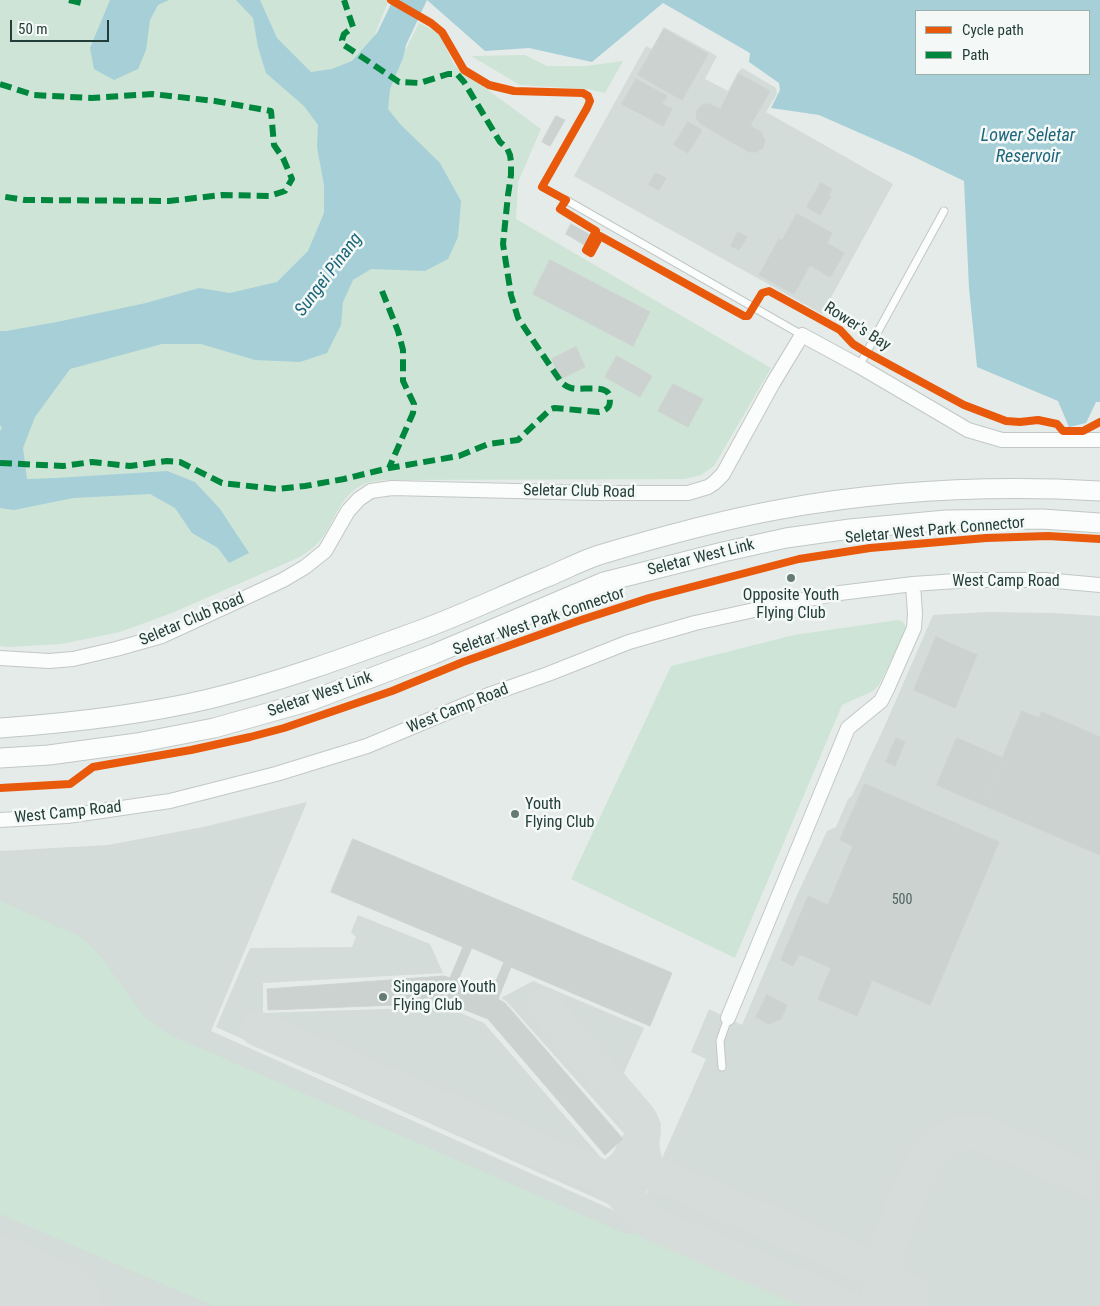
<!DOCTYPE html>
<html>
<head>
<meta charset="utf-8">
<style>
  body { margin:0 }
  #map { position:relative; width:1100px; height:1306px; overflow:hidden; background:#e5ebe8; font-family:"Roboto Condensed",sans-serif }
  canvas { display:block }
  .legend { position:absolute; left:915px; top:10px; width:175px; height:65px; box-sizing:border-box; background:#f4f9f7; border:1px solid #a0aeab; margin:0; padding:6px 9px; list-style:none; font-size:15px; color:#233e38 }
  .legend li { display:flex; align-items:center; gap:10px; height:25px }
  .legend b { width:25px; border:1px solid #a0aeab }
  .scale { position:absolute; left:10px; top:20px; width:99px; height:22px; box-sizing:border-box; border:2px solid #233e38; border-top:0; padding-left:6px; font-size:15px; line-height:18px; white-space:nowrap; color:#233e38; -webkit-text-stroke:4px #f4f9f7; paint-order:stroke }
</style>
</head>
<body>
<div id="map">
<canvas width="1100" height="1306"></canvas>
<ul class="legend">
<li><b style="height:6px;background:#e8590c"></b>Cycle path</li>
<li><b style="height:6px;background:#00873e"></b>Path</li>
</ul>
<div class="scale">50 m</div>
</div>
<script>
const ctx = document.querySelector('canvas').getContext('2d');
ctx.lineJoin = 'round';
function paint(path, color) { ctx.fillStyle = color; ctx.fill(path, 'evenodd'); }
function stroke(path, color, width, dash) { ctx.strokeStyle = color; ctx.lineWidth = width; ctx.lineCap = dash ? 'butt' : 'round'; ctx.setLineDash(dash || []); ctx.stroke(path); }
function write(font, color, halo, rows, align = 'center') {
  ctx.font = font + ' "Roboto Condensed",sans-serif'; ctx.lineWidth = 5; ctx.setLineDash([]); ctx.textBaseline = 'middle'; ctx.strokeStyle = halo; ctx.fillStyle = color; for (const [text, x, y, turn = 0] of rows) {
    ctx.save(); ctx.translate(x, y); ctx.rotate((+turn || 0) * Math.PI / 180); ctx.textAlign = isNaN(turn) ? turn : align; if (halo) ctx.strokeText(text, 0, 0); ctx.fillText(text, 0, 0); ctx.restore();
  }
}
paint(new Path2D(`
  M664,27L717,56L705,79L728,91L738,72L742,68L744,69L776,88L777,94L766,112L893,184L822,314L574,176L646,46L652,49Z
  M987,612L1053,613L1100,616V1306H0V851L108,845L203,827L307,802L211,1031L631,1218L637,1215L706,1059L691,1052L709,1009L742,1025L797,895L827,831L836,827L848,799L852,796L886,723L933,615Z
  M358,915L430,944L443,973L263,983V1013L447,1007L484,1023L604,1161L629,1139L506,1001L501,998L533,981L644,1028L622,1077L661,1123L656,1148L660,1160L637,1213L633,1215L216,1027L250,948L352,947L356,937L351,932Z`), '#d3dcd8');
paint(new Path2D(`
  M0,0H386L388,2L375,34L406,49L419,23L440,34L454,65L541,129L518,182L516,219L771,368L714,466L701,475L684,479L385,480C378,481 369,481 362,485C336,499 334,527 316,545C311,550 305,553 300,557L172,613L120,632L61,644L8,647L0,646Z
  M525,55L547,66H586L623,61L605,93L588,89L520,85L471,56Z
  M898,620L902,621L905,625L906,629L879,685L873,691L842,705L735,958L571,879L671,666L794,635Z
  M0,901L79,936L92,947L103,959L143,1015L156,1026L170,1035L626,1234L646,1231L820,1306H214L0,1214Z`), '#cee4d6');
paint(new Path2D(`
  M110,0H169L158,5L150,20L146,50L138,69L114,80L94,69L90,48Z
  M236,0H260L277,38L311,72L332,69L352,61L377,33L393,0H1100V402H1096L1086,423L1069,427L1058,401L977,367L969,288L964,181L910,155L819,115L771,108L780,90L779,83L749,62L750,53L663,3L592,62L529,48L485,51L427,0L406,45L403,58L390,89L388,109L400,124L440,163L461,201L458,237L448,259L425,271L371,269L353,280L343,302L341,325L327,353L300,362L255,360L201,344H162L70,369L35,417L23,448L27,479L56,478L167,471L195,482L220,509L249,553L229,563L218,548L192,533L175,508L150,494L73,498L14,510L0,508V431L2,428L0,425V331H6L57,322L146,303L199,288L230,293L277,282L308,251L324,213V185L317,147L318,125L304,106L266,73L258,47L253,18ZM916,11H1089V74H916Z`), '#a6cfd8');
stroke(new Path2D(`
  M544,1006L639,1118C643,1124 645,1130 642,1138L619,1176V1184L623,1194L642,1216L651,1223L845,1306
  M258,1029L604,1178L613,1185L623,1194
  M642,1138C642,1143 642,1148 643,1154C647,1174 653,1174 671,1180L871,1268L912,1293
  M877,1306L890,1241L910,1190L926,1157L939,1143L952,1136L966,1132L980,1133L1100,1184`), '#d6dcd9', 35);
stroke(new Path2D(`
  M0,1281L57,1306`), '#d6dcd9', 89);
const building = new Path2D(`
  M664,29L708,54L682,100L638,75Z
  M739,74L770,91L750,126L761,132L765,140L763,148L756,152H749L701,124L697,120L696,115L697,111L700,107L704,104H709L720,109Z
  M636,79L667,96L662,104L672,109L663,126L622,104Z
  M556,116L565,120L550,146L542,142Z
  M688,122L702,130L688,153L674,145Z
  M656,173L666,178L659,190L649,185Z
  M821,183L832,189L829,195L831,196L820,215L807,207Z
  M797,214L832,233L827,243L844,253L830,277L810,265L794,294L759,275L779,239L782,240Z
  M571,224L592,236L586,246L566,234Z
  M738,232L747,237L739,250L731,246Z
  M550,260L650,312L633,346L533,294Z
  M576,347L585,367L561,379L552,359Z
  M617,356L652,376L640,397L605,377Z
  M673,384L703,399L688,427L658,411Z
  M936,637L977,655L955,708L914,690Z
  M1022,711L1039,718L1042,712L1100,737V855L983,805Z
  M896,738L905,742L895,766L886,762Z
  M957,738L1003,758L983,805L937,785Z
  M865,784L999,842L930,1005L872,980L857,1016L818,999L831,968L799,954L793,966L781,960L808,896L828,905L853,846L840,840Z
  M353,839L672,973L650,1026L511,967L498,999L505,1003L623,1139L605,1155L488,1019L448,1003L268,1010L267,989L444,976L450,978L463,947L331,892ZM472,948L504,962L490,995L458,981Z
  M767,995L787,1005L781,1019L769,1024L756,1017Z`);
paint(building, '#ccd2d0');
stroke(building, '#ced3d1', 1);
const lane = new Path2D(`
  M566,200L802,335
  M859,366L944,211
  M722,1067L720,1041L728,1018`);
const street = new Path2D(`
  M0,658L49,661L73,659L116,649L162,636L251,595L283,580L305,567L325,551L348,511L359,499L371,491L392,488L597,493H688L708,487L714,483L723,474L773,383L802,335L859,366L968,430L1002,440H1100
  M0,820L67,816L170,801L276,774L367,746L491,694L548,674L629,642L695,623L777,605L840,593L913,584L971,580H1045L1100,585
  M728,1018L848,728L881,701L888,687L914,628L915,614L913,584`);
const secondary = new Path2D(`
  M0,728C70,723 141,715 209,699C279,682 347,657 415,632C460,616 503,595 547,577C564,570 581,561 599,555C659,537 720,520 782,509C887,490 994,485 1100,491
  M0,758L49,755L137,743L214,728L310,701L434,654L604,582L723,552L786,538L850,529L946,520L1042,519L1100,523`);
stroke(lane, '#c2c8c5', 9);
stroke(street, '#c2c8c5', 16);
stroke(secondary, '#c1c8c5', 21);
stroke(lane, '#fbfcfc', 7);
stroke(street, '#fbfcfc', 14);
stroke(secondary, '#fbfcfc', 19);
stroke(new Path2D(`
  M69,0L86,4
  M0,84L34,95L91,98L152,94L215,101L271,111L274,145L283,158L292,179L285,191L269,196L222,195L169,201L25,200L0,196
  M382,291L398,331L403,350V381L414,404L413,413L389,468
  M0,463L63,466L92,462L130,466L167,461L180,462L222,483L277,489L305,486L344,479L389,468L459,456L488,444L518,440L538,421L551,409L554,408L599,412C603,411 607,410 609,406C610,404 610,401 610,398C609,383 582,391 571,388C567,387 564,385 561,382L518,318L511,295L503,244L508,195L511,175V162L510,155L507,148L500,142L464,82L457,74H448L420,83L399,82L344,45L342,40L344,34L353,27L344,0`), '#00873e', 6, [12, 6]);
stroke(new Path2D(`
  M391,0L431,23L442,32L464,70L489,85L514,91L583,93L588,96L590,101L587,108L542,187L566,200L560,209L596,231L586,250L591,253L600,236L744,316H748L762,293L769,291L840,330L853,344L866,352L964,405L1006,421L1020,422L1038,420L1057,424L1063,431H1083L1100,422
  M0,788L70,784L93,767L191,750L250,737L284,728L392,691L463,662L578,621L649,598L799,559L870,548L986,538L1048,536L1100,539`), '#e8590c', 8);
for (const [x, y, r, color] of [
  [791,578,5,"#677b76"],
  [515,814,5,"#677b76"],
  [383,997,5,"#677b76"]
]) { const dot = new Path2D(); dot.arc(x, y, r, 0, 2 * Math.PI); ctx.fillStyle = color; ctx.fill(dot); stroke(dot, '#f4f9f7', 2); }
write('14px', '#4e645f', null, [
  ["500",902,900]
]);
write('16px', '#233e38', '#f4f9f7', [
  ["Rower's Bay",857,327,33],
  ["Seletar Club Road",579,492,1],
  ["Seletar West Park Connector",935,531,-5],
  ["Seletar West Link",701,558,-14],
  ["West Camp Road",1006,582],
  ["Seletar Club Road",192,620,-23],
  ["Seletar West Park Connector",539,622,-19],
  ["Seletar West Link",320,695,-19],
  ["West Camp Road",458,709,-22],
  ["West Camp Road",68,813,-6]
]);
write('16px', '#233e38', '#f4f9f7', [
  ["Opposite Youth",791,596,"center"],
  ["Flying Club",791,614,"center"],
  ["Youth",525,805],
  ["Flying Club",525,823],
  ["Singapore Youth",393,988],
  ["Flying Club",393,1006]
], 'left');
write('italic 18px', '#1d667a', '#f4f9f7', [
  ["Lower Seletar",1028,136],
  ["Reservoir",1028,157],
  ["Sungei Pinang",329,275,-53]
]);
</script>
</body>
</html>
